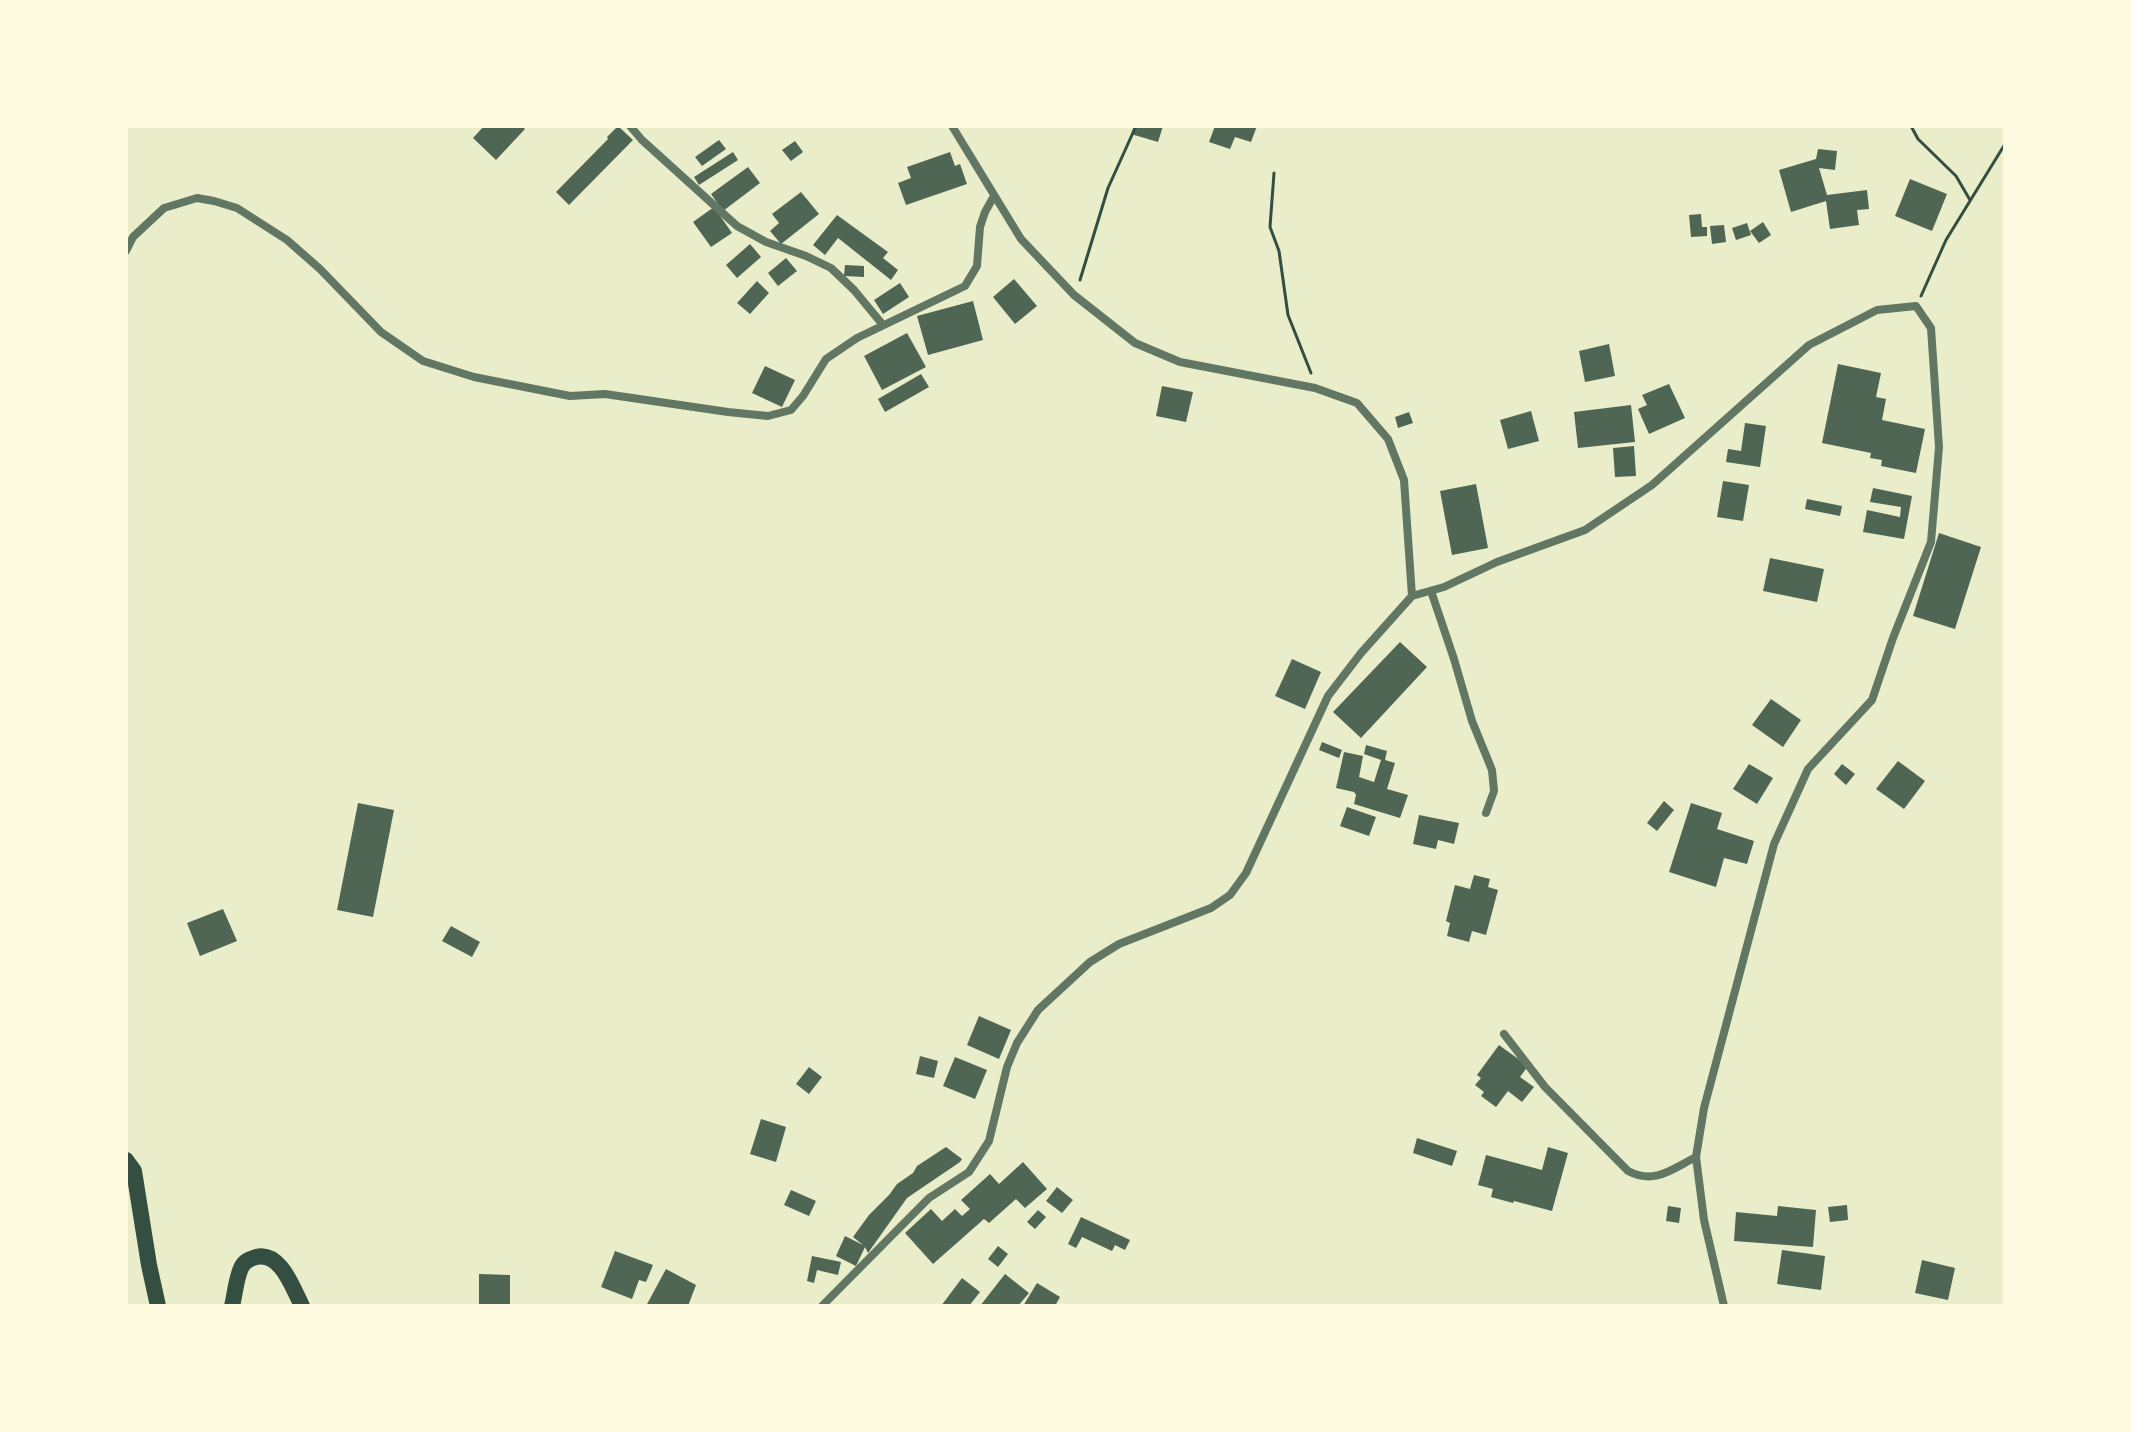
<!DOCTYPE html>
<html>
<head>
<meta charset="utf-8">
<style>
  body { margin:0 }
  #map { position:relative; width:2131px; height:1432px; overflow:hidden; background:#e9edc9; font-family:"Fira Sans",sans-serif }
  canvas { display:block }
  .frame { position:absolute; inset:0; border:128px solid #fefae0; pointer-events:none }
</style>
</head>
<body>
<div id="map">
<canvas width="2131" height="1432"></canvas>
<div class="frame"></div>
</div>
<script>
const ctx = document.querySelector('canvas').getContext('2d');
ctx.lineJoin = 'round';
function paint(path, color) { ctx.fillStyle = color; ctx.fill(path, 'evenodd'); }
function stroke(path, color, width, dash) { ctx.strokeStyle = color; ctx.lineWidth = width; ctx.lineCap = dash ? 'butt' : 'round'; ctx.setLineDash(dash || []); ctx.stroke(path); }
paint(new Path2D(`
  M484,126H522L525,129L496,160L473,138Z
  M618,126L633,140L569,205L556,192L608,139L607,137Z
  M1134,126H1163L1158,142L1131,134Z
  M1215,126H1257L1251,142L1235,137L1230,149L1209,142Z
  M719,140L726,149L702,166L695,157Z
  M795,141L803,152L791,161L782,150Z
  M1818,149L1837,151L1835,170L1819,168L1827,195L1867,190L1869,209L1857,210L1859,225L1830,229L1826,201L1791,212L1779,170L1816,159Z
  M733,152L738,160L699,185L694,177Z
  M950,152L955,166L960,164L967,184L906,205L898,183L911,178L907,167Z
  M748,167L760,183L723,211L711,194Z
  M1910,179L1947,194L1932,231L1895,216Z
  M801,192L819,214L781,244L770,231L779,223L772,214Z
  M714,207L732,233L711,247L693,222Z
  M1701,214L1702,227H1707V236L1691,237L1689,215Z
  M837,215L888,252L883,258L898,270L891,280L838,238L825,255L813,245Z
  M1763,222L1771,235L1759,243L1750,231Z
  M1747,223L1751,235L1736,240L1732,228Z
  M1724,225L1726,242L1712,244L1710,226Z
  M750,244L761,257L737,278L726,265Z
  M786,258L797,271L778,286L768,273Z
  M845,265L864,266V277L844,276Z
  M1014,279L1037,306L1015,324L993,297Z
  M757,281L769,293L750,314L737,303Z
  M900,283L909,297L883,314L874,300Z
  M973,301L983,340L928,355L917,316Z
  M907,333L926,367L882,390L864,356Z
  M1609,344L1615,376L1585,382L1579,351Z
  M1838,364L1881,373L1876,397L1886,399L1882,420L1925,429L1916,473L1881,466L1882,460L1870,458L1871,453L1822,443Z
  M765,366L795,380L782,407L752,393Z
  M921,374L929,387L885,412L878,399Z
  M1669,384L1685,418L1649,434L1638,409L1647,405L1642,395Z
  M1162,386L1193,392L1186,422L1156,416Z
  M1631,405L1635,442L1578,448L1574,412Z
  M1531,411L1539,441L1508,449L1500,420Z
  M1409,412L1413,423L1398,428L1395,417Z
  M1745,423L1766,426L1760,467L1726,462L1728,449L1741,451Z
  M1634,446L1636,476L1615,477L1613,448Z
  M1723,481L1749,485L1743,521L1717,517Z
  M1476,484L1488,548L1452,555L1440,491Z
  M1873,488L1912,496L1904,539L1863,532L1867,510L1900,517L1901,507L1870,502Z
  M1807,499L1842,506L1840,516L1805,509Z
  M1939,533L1981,547L1955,629L1913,616Z
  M1770,558L1824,569L1817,602L1763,591Z
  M1400,642L1427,667L1361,738L1333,712Z
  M1292,659L1321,672L1305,709L1275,696Z
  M1771,699L1801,720L1783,747L1752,725Z
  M1322,742L1342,750L1339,758L1319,750Z
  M1366,745L1387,751L1385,760L1395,763L1387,789L1408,795L1400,818L1354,804L1356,795L1354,792L1336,788L1344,752L1363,756L1359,777L1374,782L1381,760L1364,754Z
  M1898,761L1925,781L1904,809L1876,789Z
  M1749,764L1773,778L1757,804L1733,789Z
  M1842,764L1855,774L1846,785L1834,774Z
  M1664,801L1674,810L1657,831L1647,823Z
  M358,803L394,810L373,917L337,910Z
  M1691,803L1722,813L1717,829L1754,841L1747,864L1724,858L1716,887L1669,872Z
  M1347,807L1376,817L1369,836L1340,826Z
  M1419,815L1459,823L1454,844L1438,840L1436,849L1413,844Z
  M1474,875L1490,879L1488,887L1498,890L1486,935L1472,931L1469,942L1447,936L1450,923L1446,921L1455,885L1470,889Z
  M223,909L237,941L200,956L187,923Z
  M451,926L480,942L472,957L442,941Z
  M979,1016L1011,1030L999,1059L967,1045Z
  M1499,1045L1528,1066L1520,1077L1534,1087L1522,1102L1508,1091L1496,1107L1481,1096L1484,1092L1475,1085L1481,1078L1477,1075Z
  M920,1056L938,1061L934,1078L916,1074Z
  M955,1057L987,1070L975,1099L943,1086Z
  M809,1067L822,1077L809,1094L796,1084Z
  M761,1119L786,1127L776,1162L750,1154Z
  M1417,1138L1457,1151L1452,1166L1413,1153Z
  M946,1147L962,1159L960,1162L907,1198L868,1253L865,1247L856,1266L836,1256L845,1236L863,1245L853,1237L869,1215L889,1195L897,1184L913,1173L917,1166Z
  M1548,1147L1568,1153L1552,1211L1514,1201L1513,1203L1491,1197L1493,1189L1478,1185L1486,1155L1542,1170Z
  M1023,1162L1047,1189L1025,1208L1016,1199L989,1223L984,1219L933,1264L905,1233L931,1209L942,1221L955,1209L962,1216L970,1209L961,1200L990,1174L999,1184Z
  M1057,1187L1073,1200L1062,1213L1046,1201Z
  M791,1190L816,1201L809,1216L784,1205Z
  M1847,1205L1848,1220L1830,1222L1828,1207Z
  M1668,1206L1681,1208L1679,1223L1666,1221Z
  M1778,1206L1816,1210L1813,1247L1734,1241L1736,1212L1777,1216Z
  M1038,1210L1046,1217L1035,1229L1027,1222Z
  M1081,1217L1130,1240L1125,1250L1115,1245L1112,1251L1082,1237L1076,1248L1068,1244Z
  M998,1246L1008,1254L998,1267L988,1259Z
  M1782,1250L1825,1256L1821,1290L1777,1284Z
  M615,1251L653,1265L646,1282L639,1280L632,1299L601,1287Z
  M812,1256L841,1262L838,1275L817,1270L814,1283L807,1281Z
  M1922,1260L1955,1268L1948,1300L1915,1293Z
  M666,1269L696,1285L688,1306H646Z
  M479,1274L510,1275V1306H479Z
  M1005,1274L1029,1293L1018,1306H980Z
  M962,1278L980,1292L969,1306H941Z
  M1037,1283L1060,1297L1055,1306H1023Z`), '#4f6655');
stroke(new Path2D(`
  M1911,126L1918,139L1956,176L1970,200
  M1274,173L1270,227L1279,251L1288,315L1311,373
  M1080,280L1108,188L1136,126
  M1921,296L1946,240L2005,144`), '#344e41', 3);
stroke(new Path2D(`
  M630,126L642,140L737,226L766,242L806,256L831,268L854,290L883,325
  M126,251L133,237L164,208L197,198L214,201L237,208L287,240L320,269L381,332L423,361L474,377L570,396L605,394L728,412L768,416L791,410L803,396L826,359L857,338L965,286L977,266L980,227L985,212L994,196
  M1431,591L1454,659L1472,721L1492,770L1494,791L1486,813
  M1412,596L1444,587L1497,562L1585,530L1652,485L1809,345L1877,310L1916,306L1931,328L1939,447L1931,542L1893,638L1872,700L1808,769L1774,844L1704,1108L1696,1157L1704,1220L1724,1306
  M1504,1034L1545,1087L1628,1171C1655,1185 1672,1169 1696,1157
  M822,1306L929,1198L969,1172L989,1141L1007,1067L1017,1043L1038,1010L1090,962L1119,944L1211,908L1230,895L1246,873L1328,696L1361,653L1412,596L1404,480L1388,439L1357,403L1315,388L1180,362L1135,343L1074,295L1021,239L952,126`), '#617663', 8);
stroke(new Path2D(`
  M126,1160L134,1171L149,1265L158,1306
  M232,1306C235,1294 236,1279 241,1268C244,1261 250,1259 256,1257C281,1251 293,1289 302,1306`), '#344e41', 16);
</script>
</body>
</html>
